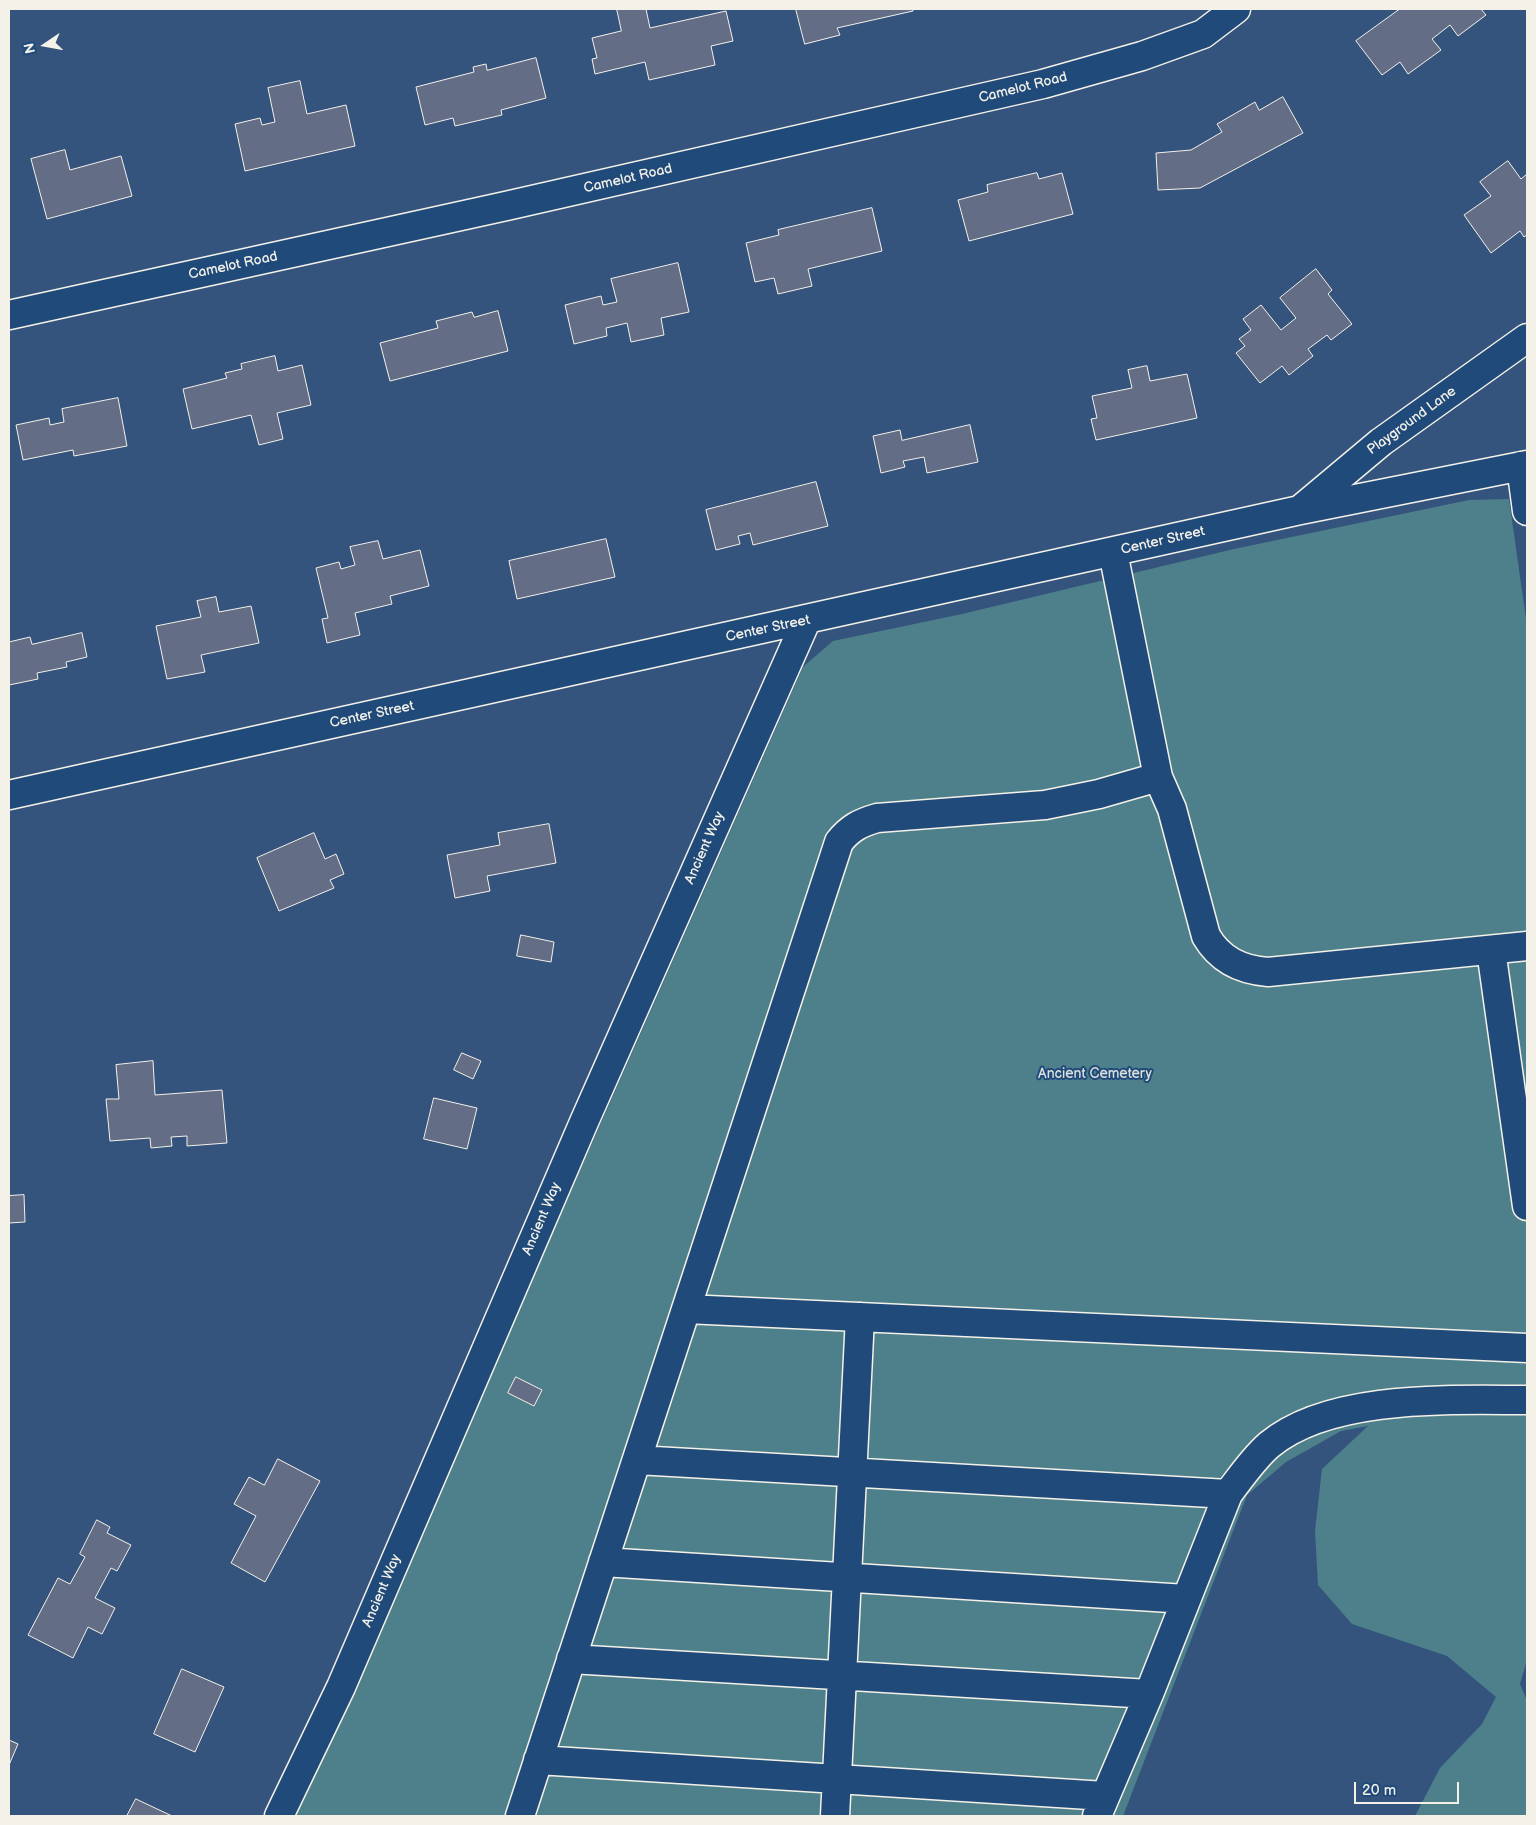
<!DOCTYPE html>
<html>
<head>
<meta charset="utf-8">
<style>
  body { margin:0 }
  #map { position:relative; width:1536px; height:1825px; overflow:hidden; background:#34547e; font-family:"Balsamiq Sans",sans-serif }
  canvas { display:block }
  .frame { position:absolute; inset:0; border:10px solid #f4f1e8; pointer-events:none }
  .north { position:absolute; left:20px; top:20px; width:50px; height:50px; -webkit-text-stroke:4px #1f4a7a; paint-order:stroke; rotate:258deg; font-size:14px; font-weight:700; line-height:20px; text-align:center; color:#f4f1e8 }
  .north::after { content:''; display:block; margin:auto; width:18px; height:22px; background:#f4f1e8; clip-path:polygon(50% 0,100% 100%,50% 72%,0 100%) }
  .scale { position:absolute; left:1354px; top:1782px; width:105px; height:22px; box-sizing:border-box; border:2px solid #f4f1e8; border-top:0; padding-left:6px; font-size:15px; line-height:18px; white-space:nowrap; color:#f4f1e8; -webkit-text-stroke:4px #1f4a7a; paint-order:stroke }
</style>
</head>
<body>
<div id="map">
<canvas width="1536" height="1825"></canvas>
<div class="frame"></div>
<div class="north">N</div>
<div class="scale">20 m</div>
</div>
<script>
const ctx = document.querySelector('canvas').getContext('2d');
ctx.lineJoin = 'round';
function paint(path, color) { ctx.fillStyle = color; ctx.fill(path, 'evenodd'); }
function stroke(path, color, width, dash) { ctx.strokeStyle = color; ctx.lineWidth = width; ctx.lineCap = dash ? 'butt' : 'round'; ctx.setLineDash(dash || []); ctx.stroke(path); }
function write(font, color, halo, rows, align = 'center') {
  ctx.font = font + ' "Balsamiq Sans",sans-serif'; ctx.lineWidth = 4; ctx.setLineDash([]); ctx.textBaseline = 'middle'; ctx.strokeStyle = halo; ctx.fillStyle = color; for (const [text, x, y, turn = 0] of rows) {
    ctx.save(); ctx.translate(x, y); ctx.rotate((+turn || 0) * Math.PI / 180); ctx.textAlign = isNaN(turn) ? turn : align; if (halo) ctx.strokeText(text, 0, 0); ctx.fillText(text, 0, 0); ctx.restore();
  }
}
paint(new Path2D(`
  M1509,499L1527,626V1660L1520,1684L1527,1701V1816H1415L1440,1768L1482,1724L1496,1697L1447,1656L1352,1624L1318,1585L1315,1531L1322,1469L1368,1426L1341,1431L1286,1462L1247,1495L1123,1816H294L803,667L833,641L962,614L1234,549L1469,500Z`), '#4e808b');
const building = new Path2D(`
  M617,9H646L650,28L726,11L733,41L711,46L715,65L649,80L645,62L595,74L592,59L597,58L592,38L621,31Z
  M796,9H913V11L837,28L840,35L805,44Z
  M1400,9H1481L1486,15L1458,36L1450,25L1432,39L1441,50L1408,74L1400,62L1382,75L1356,41Z
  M536,58L546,98L501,110L502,115L455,126L453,118L425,125L416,87L474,72L473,67L486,64L487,70Z
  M300,81L307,114L346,105L355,146L245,171L235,124L260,118L262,125L275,122L268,88Z
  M1283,97L1303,133L1200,188L1158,190L1156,153L1191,150L1222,132L1217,124L1255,102L1259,110Z
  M65,150L70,170L121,156L132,196L47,219L31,159Z
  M1508,161L1521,179L1527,174V235L1524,237L1520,231L1491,253L1464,215L1491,196L1480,182Z
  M1037,173L1039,179L1062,173L1073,214L969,241L958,200L988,192L987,185Z
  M872,208L882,251L808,269L812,286L778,294L774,278L755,282L746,243L779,235L778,230Z
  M678,263L689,312L661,318L664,335L631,342L627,323L606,328L607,336L574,344L565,305L601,296L603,305L617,302L611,279Z
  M1316,269L1332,290L1328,294L1352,324L1331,340L1327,335L1308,349L1313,356L1289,375L1282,366L1260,383L1236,353L1245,346L1239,339L1251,330L1243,319L1261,305L1281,330L1296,318L1280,298Z
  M498,311L508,351L390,381L380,343L438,328L436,321L472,312L474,317Z
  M275,356L278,371L302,365L311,405L277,413L283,439L259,445L251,415L192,429L183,389L227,378L225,373L242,369L241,364Z
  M1147,366L1150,381L1187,374L1197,418L1096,440L1091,419L1097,418L1092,396L1132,388L1128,370Z
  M118,398L127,446L74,456L73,450L23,460L16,425L49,418L50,425L64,422L62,409Z
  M970,425L978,462L927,473L924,457L903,461L905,467L881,473L873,436L900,430L902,440Z
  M816,482L828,526L753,545L750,533L738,536L740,544L716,550L706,510Z
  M606,539L615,577L517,599L509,561Z
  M378,541L383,559L420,550L429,586L390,596L392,604L355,613L360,635L327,643L322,619L328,618L316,568L339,562L341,569L355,565L350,547Z
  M216,597L219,612L251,606L259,643L201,655L205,672L167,679L156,626L201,617L197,601Z
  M82,633L87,657L66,662L67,667L37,673L38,679L9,685V642L30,637L32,644Z
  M549,824L556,863L487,876L490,891L455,898L447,855L500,845L498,833Z
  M314,833L325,859L336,854L344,874L330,880L334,888L279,911L257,858Z
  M521,935L554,942L551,962L517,956Z
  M462,1053L481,1061L473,1079L454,1070Z
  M153,1061L155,1095L222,1090L227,1143L187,1146V1136L171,1137L172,1146L151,1148L150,1138L110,1141L106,1099H119L116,1065Z
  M434,1098L477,1108L467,1149L424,1139Z
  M24,1195L25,1222L9,1223V1196Z
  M516,1377L542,1390L534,1406L508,1393Z
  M278,1459L320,1481L265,1582L231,1563L256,1516L234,1504L249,1477L264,1485Z
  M97,1520L110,1527L107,1533L131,1545L117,1571L111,1568L95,1598L115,1608L102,1634L88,1627L73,1658L28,1635L58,1578L70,1584L85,1557L80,1554Z
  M182,1669L224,1687L195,1752L154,1734Z
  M9,1740L18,1744L9,1765Z
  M136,1799L172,1816H127Z`);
paint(building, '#646d86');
stroke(building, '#f4f1e8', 1);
const minor = new Path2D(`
  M9,315L506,206L1043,84L1142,56L1203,34L1236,9
  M1521,466L1527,511
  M1301,509L1381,442L1527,338
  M1113,552L1158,777L1172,809L1206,936C1220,960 1241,970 1268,972L1527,946
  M9,795L1300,510L1527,465
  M1491,950L1527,1206
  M686,1309L1527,1348
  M637,1460L1228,1494L1149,1694L1097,1816
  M1228,1494C1241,1477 1253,1459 1269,1445C1330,1394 1452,1400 1527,1400
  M603,1562L1186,1599
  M571,1659L1149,1694
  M538,1760L1105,1796
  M279,1816L341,1687L584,1122L806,621
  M520,1816L839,842C850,828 860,823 877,818L1045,805L1099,794L1158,777
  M835,1816L860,1317`);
stroke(minor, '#f4f1e8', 31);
stroke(minor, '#1f4a7a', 28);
write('14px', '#f4f1e8', '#1f4a7a', [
  ["Camelot Road",1023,88,-14],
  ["Camelot Road",628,179,-13],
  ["Camelot Road",233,266,-12],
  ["Playground Lane",1412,421,-36],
  ["Center Street",1163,541,-13],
  ["Center Street",768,629,-12],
  ["Center Street",372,715,-12],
  ["Ancient Way",705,848,-66],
  ["Ancient Way",542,1219,-67],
  ["Ancient Way",382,1591,-67]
]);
write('14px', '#dbe0da', '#1f4a7a', [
  ["Ancient Cemetery",1095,1074]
]);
</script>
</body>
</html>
